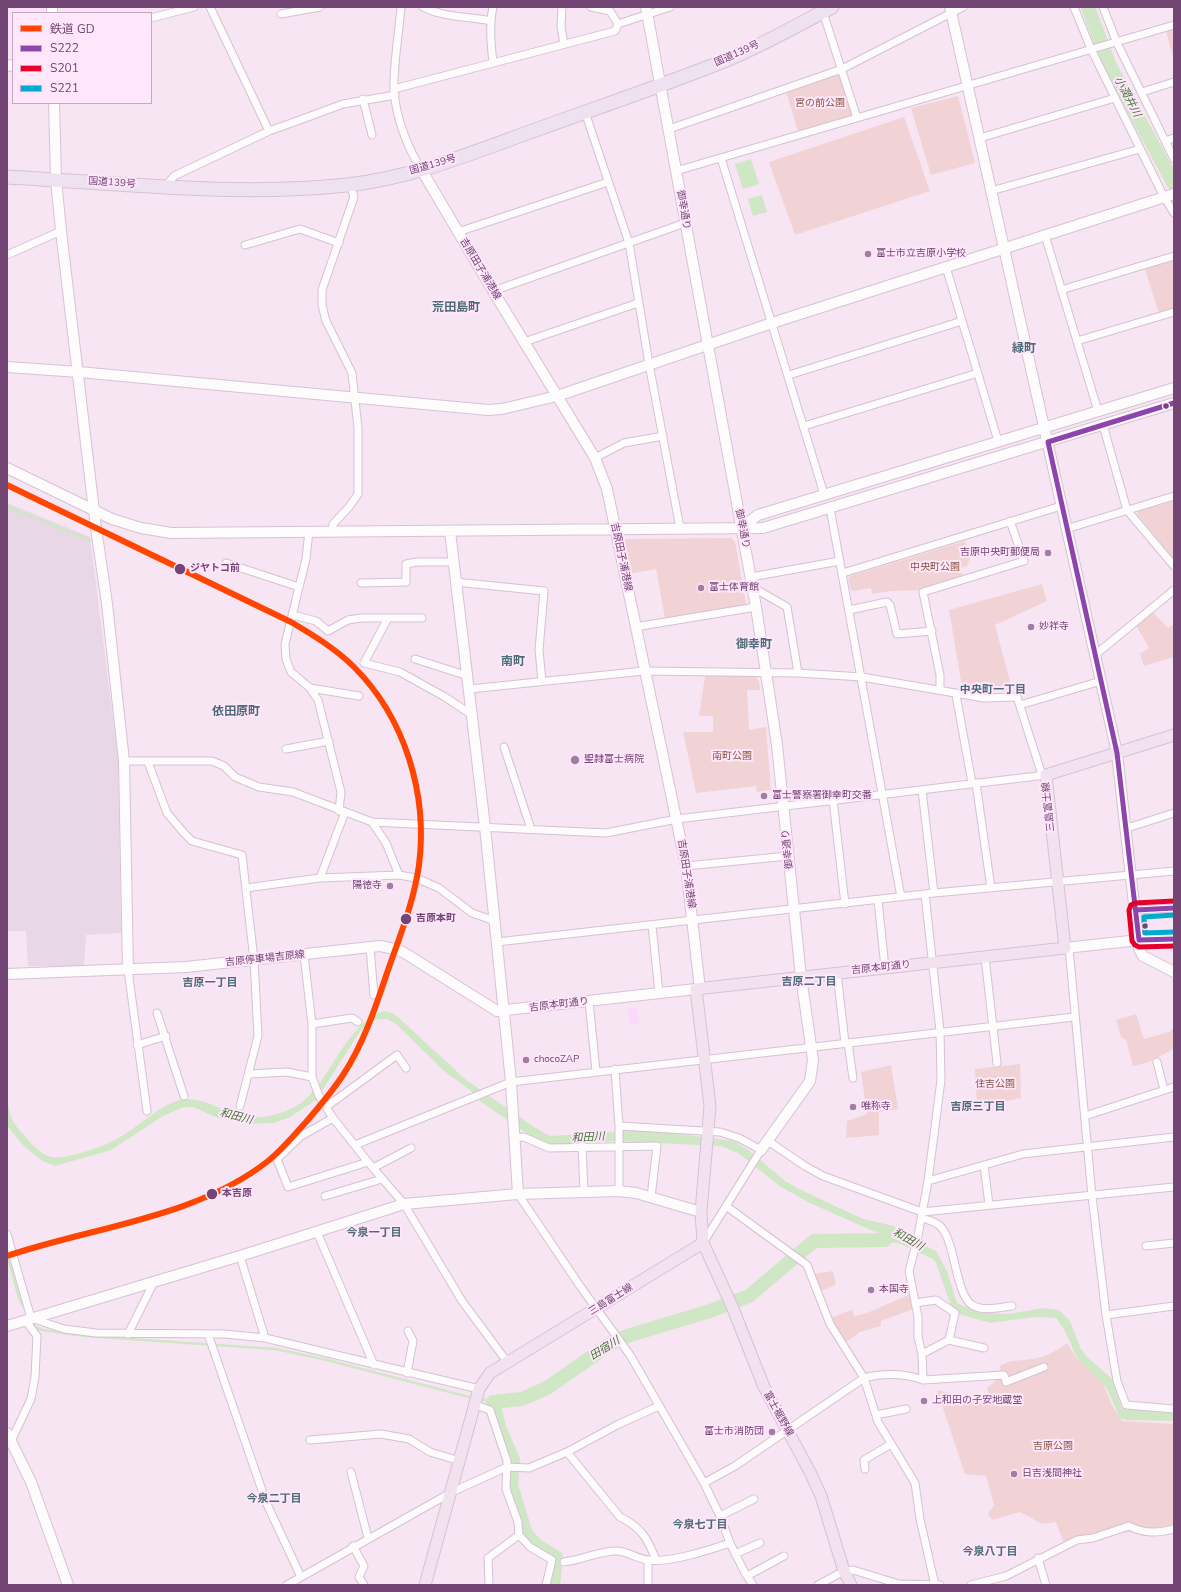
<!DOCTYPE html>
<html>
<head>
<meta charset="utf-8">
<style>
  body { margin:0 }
  #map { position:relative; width:1181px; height:1592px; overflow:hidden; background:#f7e5f3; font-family:"Nunito Sans","Noto Sans JP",sans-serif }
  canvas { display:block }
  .frame { position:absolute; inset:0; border:8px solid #724575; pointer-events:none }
  .legend { position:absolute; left:12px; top:12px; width:140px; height:92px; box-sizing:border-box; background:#ffe6fa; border:1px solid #c7a6c5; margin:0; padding:5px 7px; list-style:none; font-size:12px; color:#724575 }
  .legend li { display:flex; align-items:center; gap:8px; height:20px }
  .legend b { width:20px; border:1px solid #c7a6c5 }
</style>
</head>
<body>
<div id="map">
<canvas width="1181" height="1592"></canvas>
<div class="frame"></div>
<ul class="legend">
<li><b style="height:5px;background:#ff4500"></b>鉄道 GD</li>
<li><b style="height:5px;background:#8e44ad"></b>S222</li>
<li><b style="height:5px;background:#e4002b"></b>S201</li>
<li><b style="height:5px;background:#00a9ce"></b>S221</li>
</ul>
</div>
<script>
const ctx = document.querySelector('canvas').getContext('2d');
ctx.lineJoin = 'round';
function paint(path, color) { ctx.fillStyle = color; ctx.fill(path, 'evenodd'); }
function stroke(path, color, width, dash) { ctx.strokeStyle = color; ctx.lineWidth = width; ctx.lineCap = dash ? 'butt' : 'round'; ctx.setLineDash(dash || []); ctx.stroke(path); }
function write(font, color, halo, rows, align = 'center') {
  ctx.font = font + ' "Nunito Sans","Noto Sans JP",sans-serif'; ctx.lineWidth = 4; ctx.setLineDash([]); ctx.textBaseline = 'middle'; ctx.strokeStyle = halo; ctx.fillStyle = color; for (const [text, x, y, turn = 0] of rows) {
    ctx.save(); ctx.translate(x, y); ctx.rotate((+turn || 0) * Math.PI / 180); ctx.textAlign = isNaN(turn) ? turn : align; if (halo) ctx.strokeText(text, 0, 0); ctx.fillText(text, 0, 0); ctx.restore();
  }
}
paint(new Path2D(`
  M628,1008H637L639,1024L629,1025Z`), '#f9dafa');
paint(new Path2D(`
  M7,503L90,537L118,759L121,933L86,935L84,966H28L26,931H7Z`), '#e8d7e7');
paint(new Path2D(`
  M1174,29V61L1166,31Z
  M841,71L854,116L799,135L786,91Z
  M958,96L975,163L931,175L911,108Z
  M904,117L930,191L795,235L769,162Z
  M1174,260V309L1159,314L1145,269Z
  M1174,501V560L1138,515V511Z
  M731,538L735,542L746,603L744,605L665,618L656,569L628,574L622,543L626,539Z
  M965,541L970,558L967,566L960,568L963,578L921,590L891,591L872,594L871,588L851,591L848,579L850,576Z
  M1042,584L1047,601L995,625L1013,693L962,687L949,610Z
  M1153,612L1168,628L1173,625L1174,628V657L1144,666L1140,654L1149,648L1136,625Z
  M705,676H755L759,681L760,690H747L749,730L766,727L771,790L757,792L756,786L696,793L683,732H713V716H699Z
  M1136,1014L1144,1039L1169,1032L1174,1028V1049L1149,1062L1133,1066L1126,1040L1121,1037L1116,1020Z
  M1020,1064L1021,1098L977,1107L975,1069Z
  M891,1065L898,1109L879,1112V1135L846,1138L847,1121L867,1114L861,1072Z
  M833,1271L836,1285L821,1291L815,1274Z
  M911,1294L913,1309L881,1321V1326L860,1332L845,1343L832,1317L852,1310L854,1316L867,1313Z
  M1067,1343L1077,1359L1100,1375L1111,1403L1122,1421L1174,1424V1526L1063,1541L1056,1522L1042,1524L1020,1512L992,1520L988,1514L994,1505L986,1476L965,1474L937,1390L991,1403L987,1388L1001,1376L1000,1366C1010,1359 1021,1361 1033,1359C1045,1357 1057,1351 1067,1343Z`), '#f1d3d5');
paint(new Path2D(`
  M751,159L759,184L743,189L735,164Z
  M762,195L767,212L753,216L748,199Z
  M383,1011L392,1013L399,1018L465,1079L534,1127L550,1136L647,1130L734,1141L751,1152L785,1181L801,1190L863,1219L894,1226L911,1239L936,1251L947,1271L957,1303L977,1312L1008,1314L1043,1308L1059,1310L1070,1321L1081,1349L1087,1357L1112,1379L1122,1409L1174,1412V1421L1125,1420L1120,1418L1106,1387L1077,1358L1064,1329L1056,1318L1034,1317L990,1323L959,1314L951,1306L936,1263L933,1259L898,1243L866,1242V1239L895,1238L873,1231L810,1203L781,1187L738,1153L721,1146L615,1141L550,1145L539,1142L477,1099L470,1090L444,1071L396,1024L387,1019L374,1020L361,1030L316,1100L290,1117L274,1123L247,1124L218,1118L193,1107H184L163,1116L111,1150L55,1166L42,1161L24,1146L9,1128L7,1125V1097C11,1123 13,1123 31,1143C48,1161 55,1159 77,1154C92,1150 108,1144 122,1136C139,1126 167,1099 187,1099C205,1099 220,1109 236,1115C258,1122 290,1114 307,1098C311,1094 314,1088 318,1084L320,1083C338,1057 353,1023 383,1011Z
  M529,1534L538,1545L558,1555L560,1561L555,1585H551L556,1562L555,1557C543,1552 533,1546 525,1536Z`), '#d0e7c6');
stroke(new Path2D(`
  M7,507L90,540
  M7,1254L19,1298L26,1311
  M31,1320L35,1327L42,1330L85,1336L276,1349L327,1360L473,1398
  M480,1399L493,1402`), '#d0e7c6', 2.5);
stroke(new Path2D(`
  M1088,7L1109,64L1174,184
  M553,1585L556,1557L537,1546L526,1534L511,1485L513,1460L499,1427L493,1402L522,1399L547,1388L613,1342L627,1336L710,1311L749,1296L814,1241L885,1240`), '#d0e7c6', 14);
const street = new Path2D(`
  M210,7L269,131
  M401,7C399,32 393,67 394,91C396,117 407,147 421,169
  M423,7C445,18 466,16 491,21
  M493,7C489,26 491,44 493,63
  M562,7L561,27L564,44
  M591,7L610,11L618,24
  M1074,7L1091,49L1164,197L1174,213
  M1103,7L1117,43L1174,159
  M823,12L857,118
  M281,14L320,7
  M151,18L194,7
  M394,89L615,31L618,24L670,7
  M1142,92L1174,82
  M363,99L372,135
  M585,112L629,243L649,364L680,528
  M669,129L842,69L963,7
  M980,138L1115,98
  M1165,141L1174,138
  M721,158L824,494
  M676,171L1174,25
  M165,187L174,176L269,131L297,121L343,104L395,95
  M991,191L1140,149
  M458,232L608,182
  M1045,235L1098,411
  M245,245L300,229L339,243
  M7,255L61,231
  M946,267L998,441
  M1061,290L1174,256
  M493,291L685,223
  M1077,341L1174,312
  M524,342L638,303
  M789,375L962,321
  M1103,425L1127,510L1174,566
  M804,426L978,373
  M595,458L624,443L663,436
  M830,508L901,897
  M1066,529L1174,496
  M309,531L306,559L285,644L286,659L291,672L310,688L318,700L341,792L339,811
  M333,531V524L349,507L358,494V428L352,373L326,321L322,305V290L354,197L350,184
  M226,563L299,587
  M843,573L1061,506
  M751,577L840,561
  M455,582L544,591L539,650L542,681
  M361,583L406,582V564L417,562H453
  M752,587L787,607L798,673
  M849,610L887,602L890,605L897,634L932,631
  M293,615L316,621L328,631L348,620L361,618H422
  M388,618L364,663L400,672L445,697L472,715
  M635,627L756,607
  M1095,655L1174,590
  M415,659L468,676
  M310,688L359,696
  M470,689L644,671L798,673L862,677L984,698L1017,697L1042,775
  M940,689V675L923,592L1024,561L1010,521
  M956,695L972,783
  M1020,705L1101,681
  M504,747L531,829
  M286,749L329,741
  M124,761H212L224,766L235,777L259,787L293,792L372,822L606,833L677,819L1046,775
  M148,762L167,813L184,833L192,841L242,855L254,960L258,1036L240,1106
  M976,783L991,888
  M922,790L934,893
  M833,800L845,904
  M372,822L386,843L399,875
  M1127,828L1174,813
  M686,866L788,856
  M320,878L345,812
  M246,888L320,878L399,875L416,878L439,888L472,913L495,921
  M878,900L885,968
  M1136,910L1174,908
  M652,925L659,993
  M497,942L934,893L1174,871
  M370,947L374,995
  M1069,948L1092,1196L1106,1315L1117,1381L1126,1405L1174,1409
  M304,955L312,1024V1077L319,1096L333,1118L368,1162L404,1204L462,1301L508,1363
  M985,957L997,1063
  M128,970L147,1111
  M837,973L845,1043
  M589,1001L596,1071
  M157,1013L184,1096
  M312,1024L352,1018L358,1022
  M848,1043L853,1078
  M137,1045L166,1036
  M1157,1062L1164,1090
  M615,1069L619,1126V1191
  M249,1074L287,1072L312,1077
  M326,1107L397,1055L406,1068
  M1085,1116L1174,1087
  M333,1118L301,1136L277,1159L288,1187L368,1162
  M619,1126L720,1132L739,1138L761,1150L703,1243
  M515,1138L524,1137L549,1148L657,1146L651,1197
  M768,1141L805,1166L823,1176L922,1212L1174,1187
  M355,1145L511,1082L1074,1017
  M582,1146L584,1191
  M984,1165L989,1205
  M373,1168L411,1148
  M928,1181L1023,1154L1174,1137
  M518,1194L580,1286L630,1355L704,1483L720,1516L730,1543L745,1573L753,1585
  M325,1196L382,1179
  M726,1206L807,1265L830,1324L864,1378L878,1422L915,1483L920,1519L935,1585
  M922,1218C928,1220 937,1222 941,1227C956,1244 955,1293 972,1305C983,1312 1001,1307 1012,1306
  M317,1232L374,1365
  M7,1234L31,1318L64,1329L96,1333L225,1334L265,1338L479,1389
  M1146,1246L1174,1243
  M240,1256L265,1338
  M915,1303L936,1300L955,1313L949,1340
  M1106,1315L1174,1306
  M128,1334L154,1282
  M208,1334L266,1502L301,1577
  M922,1354L949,1340L984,1348
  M407,1373L413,1341L408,1331
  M923,1380L922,1354L918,1337V1317L909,1271L917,1241L928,1181L941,1080L940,1031L925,894
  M476,1405L490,1410L507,1461L506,1489L518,1522L519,1535L530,1547L552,1560L546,1585
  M876,1415L906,1409
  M310,1440L381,1434L409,1439L430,1452L460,1461
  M11,1441L31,1399L35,1377L37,1336L25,1320
  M567,1452L620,1517C641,1527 648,1539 656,1560
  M865,1469L864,1460L891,1444
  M351,1472L368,1538
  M704,1483L735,1466L864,1378C882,1373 905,1373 923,1380L1004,1375L1006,1382L1044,1367
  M720,1516L754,1499
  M353,1546L364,1566L359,1577L364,1585
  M735,1554L760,1543
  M1038,1558L1046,1585
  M564,1562C581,1560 600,1551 616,1551C628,1551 637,1559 648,1560C670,1563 709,1550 730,1543
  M747,1576L784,1556
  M287,1585L452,1492L507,1467L529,1468L567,1452L619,1424L659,1406
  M489,1585L488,1558L519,1535
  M648,1585V1560
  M818,1585L844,1571L853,1570L899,1584L940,1585
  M971,1585L1006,1576L1077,1540L1093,1538L1129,1526C1144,1534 1158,1533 1174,1529`);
const secondary = new Path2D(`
  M52,7V13
  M646,7L756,607L777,745L801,977L813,1060L810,1081L761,1150
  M950,7L1117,753L1139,949L1143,956L1174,972
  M7,66L13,65
  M54,103L56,179L61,231L96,528L107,604L124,761L128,970
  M421,169L493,291L595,458L607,489L686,866L700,989
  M7,367L79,372L488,410L502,409L557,396L772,323L1174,194
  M7,468L112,519L141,528L171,533L763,528L1174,403
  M742,527L758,515L1174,388
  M450,531L485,827L511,1082L518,1194
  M1065,948L1139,940L1174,939
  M7,974L186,967L380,946L395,949L403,952L497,1011L696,989
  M7,1326L240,1256L404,1204L518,1194L619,1191L636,1193L701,1212
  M7,1433L31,1482L68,1585`);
const primary = new Path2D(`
  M425,1585L479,1389L490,1373L703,1243
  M851,1585L844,1571L821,1496L810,1472L764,1387L732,1306L703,1243L701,1212L710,1106L696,989L1065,948L1046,775L1174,735`);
const highway = new Path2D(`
  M7,177C120,183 234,197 347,185C414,178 479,150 541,128C602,106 664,85 724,61C761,46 796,26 832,7`);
stroke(street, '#d5c1d4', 9);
stroke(secondary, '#d7c2d5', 12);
stroke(primary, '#d5c2d5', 13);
stroke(highway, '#d5c2d5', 15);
stroke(street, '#fefbfd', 7);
stroke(secondary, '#fefbfd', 10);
stroke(primary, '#f2e2ef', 11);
stroke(highway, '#efe2f0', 13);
stroke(new Path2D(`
  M1136,910L1174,908
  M1139,940L1117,753L1048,442L1174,403
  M1139,940L1174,939`), '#8e44ad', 5);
stroke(new Path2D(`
  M1174,901L1135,903L1131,905L1129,910L1132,941L1135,945L1139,947L1174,946`), '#e4002b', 5);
stroke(new Path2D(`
  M1174,932L1145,933L1144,917L1174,915`), '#00a9ce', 5);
stroke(new Path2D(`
  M7,485L291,622C313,635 336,649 354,667C405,718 428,794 419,865C414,901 400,936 388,970C376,1006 364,1043 343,1075C332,1092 319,1107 306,1122C294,1135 282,1150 268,1161C196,1218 92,1227 7,1256`), '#ff4500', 6);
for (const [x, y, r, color] of [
  [868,254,4,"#a17da1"],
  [1166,406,3.5,"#724575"],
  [1048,553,4,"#a17da1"],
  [180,569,6,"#724575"],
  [701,588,4,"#a17da1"],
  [1031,627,4,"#a17da1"],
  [575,760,5,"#a17da1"],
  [764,796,4,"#a17da1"],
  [390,886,4,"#a17da1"],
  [406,919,6,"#724575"],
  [1145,926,3.5,"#724575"],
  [526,1060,4,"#a17da1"],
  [853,1107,4,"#a17da1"],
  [212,1194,6,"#724575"],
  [871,1290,4,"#a17da1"],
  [924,1401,4,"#a17da1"],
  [772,1432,4,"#a17da1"],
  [1014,1474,4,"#a17da1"]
]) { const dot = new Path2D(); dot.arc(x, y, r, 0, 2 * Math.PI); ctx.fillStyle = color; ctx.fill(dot); stroke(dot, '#ffe6fa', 1.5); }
write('10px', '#724575', '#ffe6fa', [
  ["国道139号",737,54,-24],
  ["国道139号",433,165,-16],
  ["国道139号",112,183,4],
  ["御幸通り",683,210,80],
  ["吉原田子浦港線",480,269,59],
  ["御幸通り",742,529,79],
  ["吉原田子浦港線",621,557,78],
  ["三島富士線",1049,807,-96],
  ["御幸通り",788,849,-96],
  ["吉原田子浦港線",686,874,81],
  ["吉原停車場吉原線",265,959,-6],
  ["吉原本町通り",881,968,-6],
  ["吉原本町通り",559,1005,-7],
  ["三島富士線",611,1300,-32],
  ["富士裾野線",778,1414,61]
]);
write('10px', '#885641', '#ffe6fa', [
  ["宮の前公園",820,104],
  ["中央町公園",935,568],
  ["南町公園",732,757],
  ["住吉公園",995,1085],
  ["吉原公園",1053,1447]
]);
write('10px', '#724575', '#ffe6fa', [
  ["富士市立吉原小学校",876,254],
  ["吉原中央町郵便局",1040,553,"right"],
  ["富士体育館",709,588],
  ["妙祥寺",1039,627],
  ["聖隷富士病院",584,760],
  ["富士警察署御幸町交番",772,796],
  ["陽徳寺",382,886,"right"],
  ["chocoZAP",534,1060],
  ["唯称寺",861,1107],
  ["本国寺",879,1290],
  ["上和田の子安地蔵堂",932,1401],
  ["富士市消防団",764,1432,"right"],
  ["日吉浅間神社",1022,1474]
], 'left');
write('bold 10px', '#724575', '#ffe6fa', [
  ["ジヤトコ前",190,569],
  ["吉原本町",416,919],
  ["本吉原",222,1194]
], 'left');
write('italic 11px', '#457535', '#ffe6fa', [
  ["小潤井川",1127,97,62],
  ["和田川",236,1117,14],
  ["和田川",588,1138,-3],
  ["和田川",908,1240,29],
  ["田宿川",605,1349,-32]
]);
write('bold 11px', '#4c6c77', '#ffe6fa', [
  ["中央町一丁目",993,690],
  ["吉原二丁目",809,982],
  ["吉原一丁目",210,983],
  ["吉原三丁目",978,1107],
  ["今泉一丁目",374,1233],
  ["今泉二丁目",274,1499],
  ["今泉七丁目",700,1525],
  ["今泉八丁目",990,1552]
]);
write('bold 12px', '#4c6c77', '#ffe6fa', [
  ["荒田島町",456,308],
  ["緑町",1024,349],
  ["御幸町",754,645],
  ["南町",513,662],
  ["依田原町",236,712]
]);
</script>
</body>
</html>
